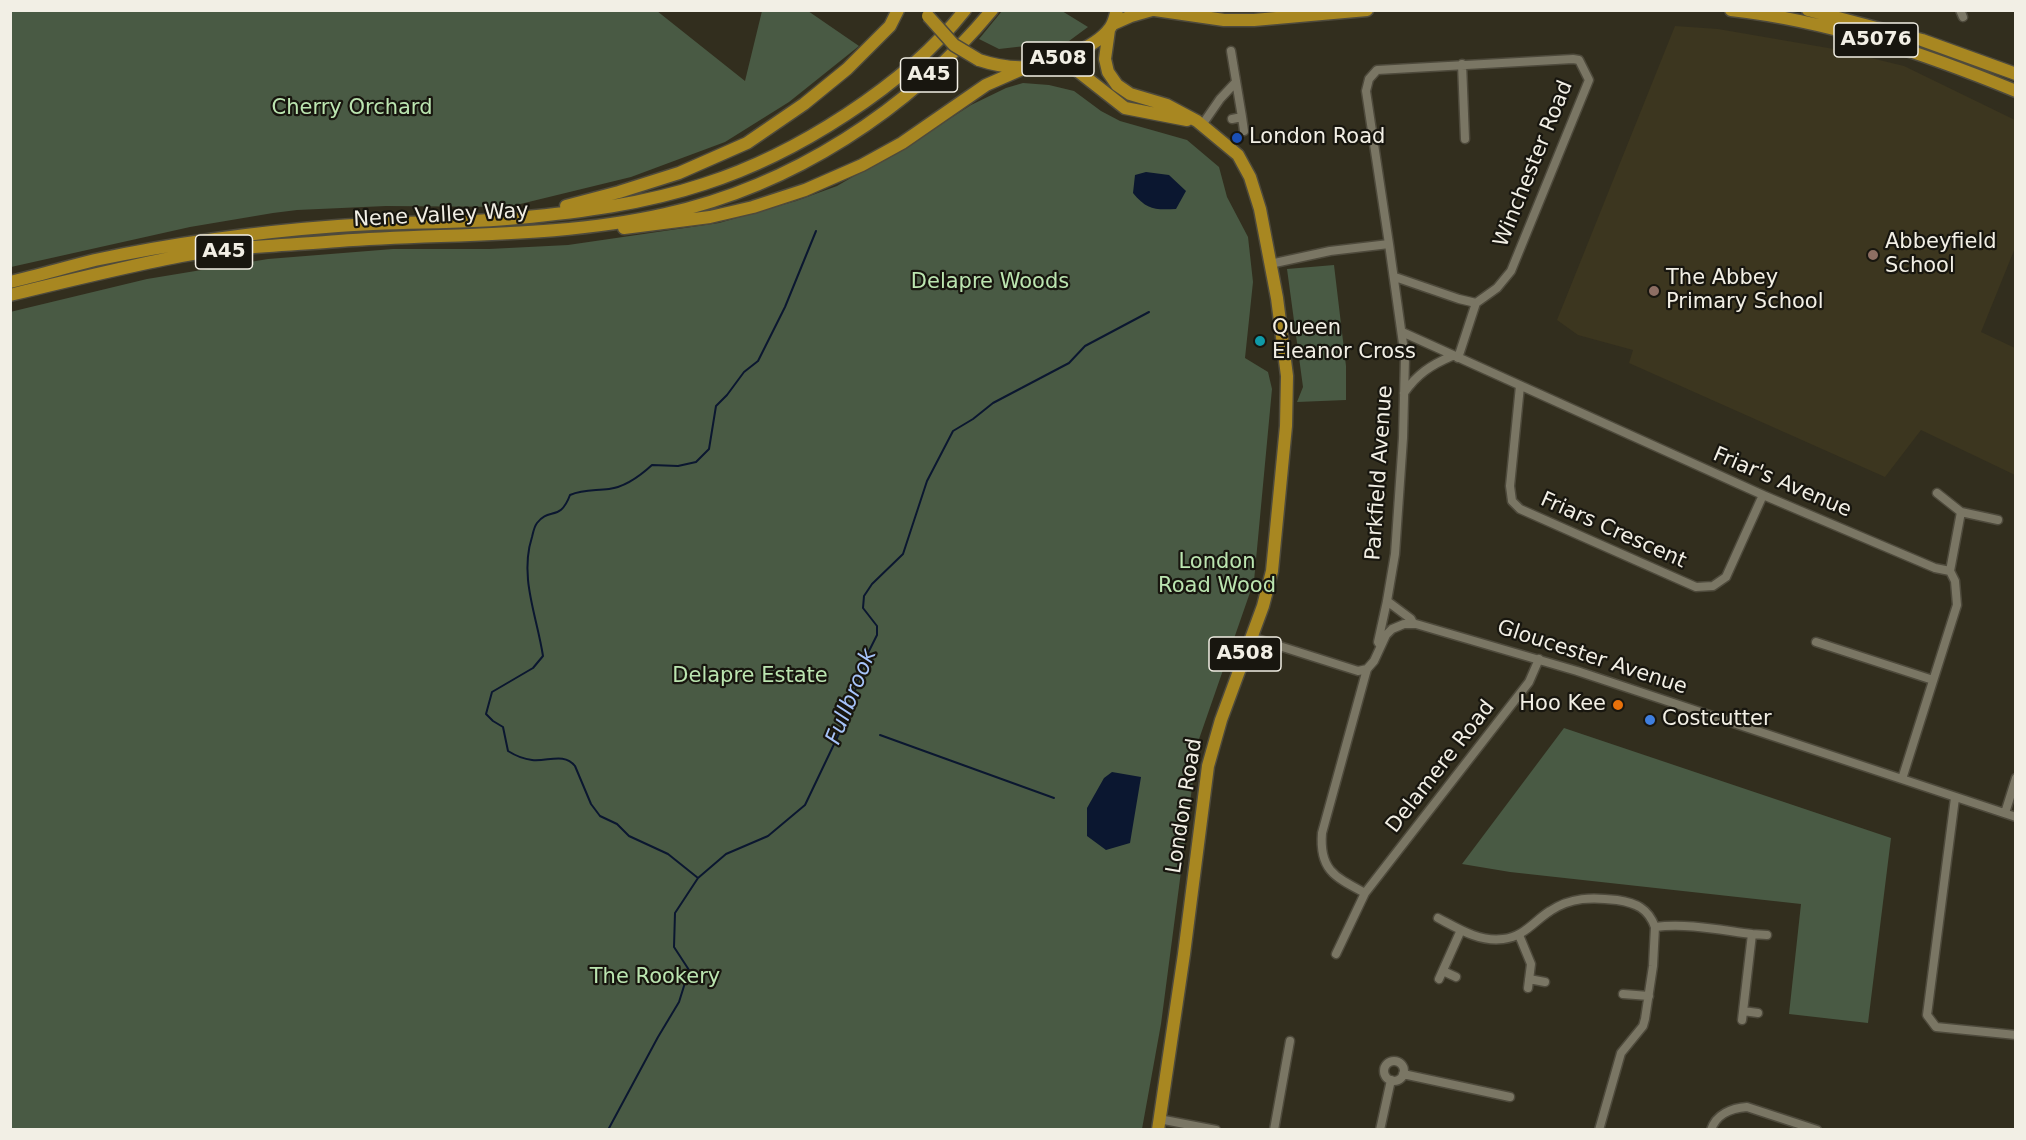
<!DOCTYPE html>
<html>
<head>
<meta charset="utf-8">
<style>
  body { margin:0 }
  #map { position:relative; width:2026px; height:1140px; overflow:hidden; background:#322e1e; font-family:"DejaVu Sans",sans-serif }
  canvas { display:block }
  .frame { position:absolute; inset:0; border:12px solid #f2efe5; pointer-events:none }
</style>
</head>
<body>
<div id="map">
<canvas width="2026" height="1140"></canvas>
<div class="frame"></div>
</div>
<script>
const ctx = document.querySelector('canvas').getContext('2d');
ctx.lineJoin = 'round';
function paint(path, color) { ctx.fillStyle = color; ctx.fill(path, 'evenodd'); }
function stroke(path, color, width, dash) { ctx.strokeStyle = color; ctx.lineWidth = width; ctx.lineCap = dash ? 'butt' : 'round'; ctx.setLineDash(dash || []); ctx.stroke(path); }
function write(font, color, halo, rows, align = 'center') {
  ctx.font = font + ' "DejaVu Sans",sans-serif'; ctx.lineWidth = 4.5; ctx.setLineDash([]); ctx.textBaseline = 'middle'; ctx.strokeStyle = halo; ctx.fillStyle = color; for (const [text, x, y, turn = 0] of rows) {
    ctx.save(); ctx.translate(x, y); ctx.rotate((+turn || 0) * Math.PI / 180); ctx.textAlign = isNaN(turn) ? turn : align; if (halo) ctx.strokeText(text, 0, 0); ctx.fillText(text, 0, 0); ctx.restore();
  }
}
paint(new Path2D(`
  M1675,26L1718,29L1834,49L1904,66L2015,120V248L1981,332L2015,348V475L1921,430L1885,477L1629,363L1633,350L1578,335L1557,320Z`), '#3c361f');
paint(new Path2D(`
  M10,11H657L745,81L762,11H808L859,46L789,102L725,142L631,177L508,207L386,206L297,210L273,213L190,227L11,267Z
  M1002,11H1062L1088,27L1069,41L999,49L979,39Z
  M1023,83L1049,85L1074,91L1101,111L1120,121L1187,140L1219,167L1227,197L1248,237L1253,282L1245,358L1268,372L1272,389L1254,581L1198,742L1161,1024L1142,1129H11L10,312L147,279L268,259L393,249H489L568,245L719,223L796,201L837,186L926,134L971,105L1006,88Z
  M1334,265L1346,366V400L1297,402L1303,387L1287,269Z
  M1564,728L1891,838L1868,1023L1789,1014L1801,904L1510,872L1462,864Z`), '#495a44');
paint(new Path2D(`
  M1146,172L1169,175L1186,191L1176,209C1155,210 1147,210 1133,193L1135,175Z
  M1112,772L1141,777L1130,843L1106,850L1087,836V808L1104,778Z`), '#0b1730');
stroke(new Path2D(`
  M880,735L1054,798
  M698,878L668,854L629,836L617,824L600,816L591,804L575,766C564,752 547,762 532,760C523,759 516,756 508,751L503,727L493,721L486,714L492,692L533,668L543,656C537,616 519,577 532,537C533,533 534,527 537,523C549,507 560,522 570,495C584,489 595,491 609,489C625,487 640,476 652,465L678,466L696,462L709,449L716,406L727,395L744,372L758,361L785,307L816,231
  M608,1130L658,1037L679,1002L689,970L674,947L675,913L698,878L726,854L768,836L805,805L847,717L864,661L877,635V626L863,608L864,596L872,584L903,554L927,481L953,431L973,419L993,403L1069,363L1085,346L1149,312`), '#0b1730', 2);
const minor = new Path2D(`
  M1960,10L1963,17
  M1231,51L1242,117
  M1462,64L1465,139
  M1232,119L1242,117L1244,131
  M1202,125L1220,99L1235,83
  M1389,244L1366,91L1369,79L1377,70L1573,59L1579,60L1589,80L1511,271L1497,288L1476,303L1458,358
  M1270,264L1330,251L1389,244L1405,358L1403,438L1395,554L1387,601L1378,642L1380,645
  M1395,277L1459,299L1476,303
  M1402,332L1763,495L1935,568L1950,571L1955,581L1957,605L1902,779
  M1520,386L1510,486L1512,501L1520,509L1696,587L1713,586L1726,577L1763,495
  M1404,393C1417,374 1431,365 1452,356
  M1937,493L1961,512
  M1950,571L1961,512L1998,520
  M1387,601L1411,619L1413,623
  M1251,637L1358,671L1367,669
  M1816,642L1933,680
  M1955,798L1927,1015L1936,1027L2016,1035
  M2005,813L2016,778
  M1365,893C1335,877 1319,870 1322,833L1367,669L1374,661L1386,635L1392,629L1404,624H1416L1577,671L2016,817
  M1438,918C1459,929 1479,942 1503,939C1524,937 1534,921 1550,911C1571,897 1592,897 1617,900C1636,903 1648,908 1655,927C1687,923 1720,930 1752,934L1742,1020
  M1752,934L1767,935
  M1519,935L1531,964L1528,988
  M1336,954L1365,893L1529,682L1539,659
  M1443,971L1456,977
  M1439,979L1461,930
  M1529,979L1545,982
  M1623,994L1649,996
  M1743,1011L1758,1013
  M1384 1071a10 10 0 1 1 20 0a10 10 0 1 1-20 0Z
  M1403,1074L1510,1097
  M1159,1119L1216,1130
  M1274,1130L1290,1041
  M1380,1130L1391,1080
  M1599,1130L1621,1053L1643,1026L1645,1019L1653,966L1655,927
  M1711,1130C1716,1114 1732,1108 1747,1107L1817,1130`);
const highway = new Path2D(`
  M1155,10L1224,20H1254L1367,10
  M1731,10C1830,21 1923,53 2016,91
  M1808,10L1922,40L2016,74
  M1113,24L1131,16L1152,10
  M1109,30L1105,59L1108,72L1117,85L1130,94L1167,105L1197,121L1238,155L1250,177L1260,209L1277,298L1287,376L1286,426L1272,571L1263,606L1221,720L1208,766L1184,954L1158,1130
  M979,60C994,65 1010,68 1026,67C1050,65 1096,48 1110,28C1114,23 1115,16 1117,10
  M1055,60L1074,68L1125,108L1187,120
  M566,206L619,192L679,173L747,143L804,104L847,69L890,26L898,10
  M624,228L710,217L753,207L805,190L862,165L902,143L986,85L1027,67
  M10,282C39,275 67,267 95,260C175,243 257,232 338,226C398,221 458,224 518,218C580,212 644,204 704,184C795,155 906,85 965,10
  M10,295C67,281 124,267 181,256C230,247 288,245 339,241C447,233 559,238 665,214C792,186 909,110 992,10`);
stroke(minor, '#4e4a3c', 11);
stroke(highway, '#4e4a3c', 15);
stroke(minor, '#7a7664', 8);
stroke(highway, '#a88721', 12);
const highwayBridge = new Path2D(`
  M928,16L954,45L979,60`);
stroke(highwayBridge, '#4e4a3c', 15, []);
stroke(highwayBridge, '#a88721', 12);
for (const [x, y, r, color] of [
  [1237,138,6,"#1a4fb4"],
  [1873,255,6,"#8d6e63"],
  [1654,291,6,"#8d6e63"],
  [1260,341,6,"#0f9aa8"],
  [1618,705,6,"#e8710a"],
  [1650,720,6,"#3f7fe0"]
]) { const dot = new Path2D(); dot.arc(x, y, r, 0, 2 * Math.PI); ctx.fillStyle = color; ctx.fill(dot); stroke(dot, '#18160f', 2); }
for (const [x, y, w] of [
  [1876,40,84],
  [1058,59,72],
  [929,75,57],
  [224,252,57],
  [1245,654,72]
]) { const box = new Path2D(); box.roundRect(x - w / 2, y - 17, w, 34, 4.5); ctx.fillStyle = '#18160f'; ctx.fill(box); stroke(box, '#f2efe5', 1.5); }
write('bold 20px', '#f2efe5', null, [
  ["A5076",1876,40],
  ["A508",1058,59],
  ["A45",929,75],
  ["A45",224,252],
  ["A508",1245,654]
]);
write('21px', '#bbe5b0', '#18160f', [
  ["Cherry Orchard",352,109],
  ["Delapre Woods",990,283],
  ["London",1217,563],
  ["Road Wood",1217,587],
  ["Delapre Estate",750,677],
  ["The Rookery",655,978]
]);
write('21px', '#f2efe5', '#18160f', [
  ["London Road",1249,138],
  ["Abbeyfield",1885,243],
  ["School",1885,267],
  ["The Abbey",1666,279],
  ["Primary School",1666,303],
  ["Queen",1272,329],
  ["Eleanor Cross",1272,353],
  ["Hoo Kee",1606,705,"right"],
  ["Costcutter",1662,720]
], 'left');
write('21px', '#f2efe5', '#18160f', [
  ["Winchester Road",1534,164,-68],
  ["Nene Valley Way",441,216,-3],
  ["Parkfield Avenue",1380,473,-86],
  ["Friar's Avenue",1782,483,23],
  ["Friars Crescent",1613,531,24],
  ["Gloucester Avenue",1592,658,18],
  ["Delamere Road",1441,767,-52],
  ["London Road",1185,806,-81]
]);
write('italic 22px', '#a7c4fa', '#18160f', [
  ["Fullbrook",852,697,-68]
]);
</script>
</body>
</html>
